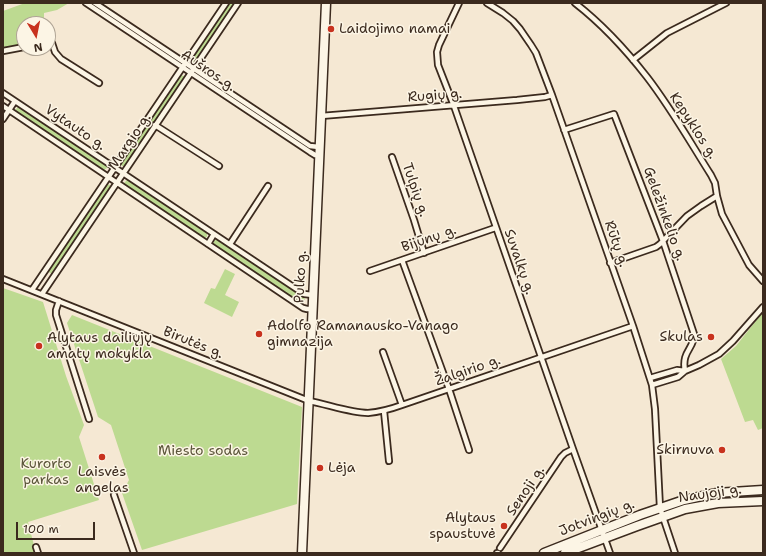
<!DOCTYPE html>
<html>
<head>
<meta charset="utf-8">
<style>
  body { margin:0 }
  #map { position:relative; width:766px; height:556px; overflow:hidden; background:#f5e8d3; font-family:"Shantell Sans",sans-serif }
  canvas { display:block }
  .frame { position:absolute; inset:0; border:4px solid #3b2a1e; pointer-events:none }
  .north { position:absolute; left:16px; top:16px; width:40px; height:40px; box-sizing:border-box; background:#fcf5e5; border:1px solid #afa495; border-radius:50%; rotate:170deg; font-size:11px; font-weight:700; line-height:16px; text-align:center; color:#3b2a1e }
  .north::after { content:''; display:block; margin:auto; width:14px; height:18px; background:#c8321e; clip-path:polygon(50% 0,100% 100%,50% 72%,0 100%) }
  .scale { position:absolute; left:16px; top:522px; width:79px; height:18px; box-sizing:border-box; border:2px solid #3b2a1e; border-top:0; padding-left:5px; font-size:12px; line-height:14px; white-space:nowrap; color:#3b2a1e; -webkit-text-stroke:3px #fcf5e5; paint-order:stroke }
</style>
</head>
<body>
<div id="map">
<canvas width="766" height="556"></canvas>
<div class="frame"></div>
<div class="north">N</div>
<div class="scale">100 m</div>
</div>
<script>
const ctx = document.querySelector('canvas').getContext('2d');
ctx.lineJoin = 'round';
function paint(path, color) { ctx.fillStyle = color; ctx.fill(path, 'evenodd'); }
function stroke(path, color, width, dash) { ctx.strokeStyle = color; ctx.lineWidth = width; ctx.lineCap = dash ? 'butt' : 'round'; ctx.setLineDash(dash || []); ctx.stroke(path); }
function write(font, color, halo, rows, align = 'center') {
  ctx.font = font + ' "Shantell Sans",sans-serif'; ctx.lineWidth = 3; ctx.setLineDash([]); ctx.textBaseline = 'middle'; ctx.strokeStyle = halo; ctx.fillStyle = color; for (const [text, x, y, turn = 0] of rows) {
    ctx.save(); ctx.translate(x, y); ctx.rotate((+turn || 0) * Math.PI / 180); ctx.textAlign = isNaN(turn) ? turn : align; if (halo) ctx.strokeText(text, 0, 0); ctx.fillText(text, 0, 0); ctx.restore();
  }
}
paint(new Path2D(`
  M25,3H69L57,10L44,13V24H24V45L3,50V11Z
  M229,3H235L195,64L193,66L190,64V61Z
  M180,75L184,76V79L126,165L124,166H122L121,164L122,162Z
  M18,107H19L107,165V168L104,170L16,112L15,110Z
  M127,180H128L207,233V237L204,238L125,185L124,183Z
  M107,184L110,185L111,188L54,273L52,274L50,273L48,271L49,269Z
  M217,239L304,297L305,300L304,302H300L213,244L214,241Z
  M225,269L235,274L225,295L239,302L232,317L204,303L211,288L215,289Z
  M3,288L43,302L66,376L84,425L79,437L99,500L28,522L36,553H3Z
  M763,312V428L758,430L753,420L745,422L721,359L736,346Z
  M72,315L302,407L297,504L142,550L122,493L129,480L111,425L98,417L67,323Z`), '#bdda91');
const street = new Path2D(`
  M86,3L310,152L315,155H319
  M95,3L310,146L319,147
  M459,3L439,45L437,52L438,65L454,106L573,449L610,553
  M487,3L503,13L513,21L520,29L531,45L536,53L552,95L633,326L652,385L655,409L660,508L675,553
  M575,3C602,24 626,50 647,77C671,108 690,142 711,175L715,183L717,196L722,214L749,265L763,281
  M48,41L52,43L55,52L61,59L99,83
  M3,51L24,47
  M633,60L667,33L726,3
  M3,93L304,294L313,295
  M3,106L303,308L307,309H312
  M321,116L517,100L545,97L552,95
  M3,119L15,101
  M155,125L219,166
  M564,130L614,114L663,241L694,334C695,348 681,351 685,371
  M392,157L414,220L424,253
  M208,244L214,234
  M230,244L268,186
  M402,260L449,389L469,450
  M610,263L656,247L660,244L687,216L701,206L717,196
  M370,271L495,228
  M3,279L309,401C326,404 351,413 368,413C380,412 391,409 402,405L633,326
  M32,290L226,3
  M42,294L238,3
  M59,301L56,310V315L89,419
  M383,352L402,405
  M650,378L677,370L685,371
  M652,385L678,377L685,371L699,365L719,354L733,341L763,307
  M384,411L389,461
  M114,495L134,553
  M36,547L38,553
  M500,548L561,457L565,453L573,449
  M497,553H498`);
const primary = new Path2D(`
  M302,553L326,3
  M544,553L640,515L684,500L716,493L763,490
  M565,553L637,526L685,509L718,503L763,501`);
stroke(street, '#3b2a1e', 8);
stroke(primary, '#3b2a1e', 11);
stroke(street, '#fcf5e5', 4.5);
stroke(primary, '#fcf5e5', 8);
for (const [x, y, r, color] of [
  [331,29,4,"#c8321e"],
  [259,334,4,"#c8321e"],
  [711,337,4,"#c8321e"],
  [39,346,4,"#c8321e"],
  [722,450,4,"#c8321e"],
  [102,457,4,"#c8321e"],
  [320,468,4,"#c8321e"],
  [504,526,4,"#c8321e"]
]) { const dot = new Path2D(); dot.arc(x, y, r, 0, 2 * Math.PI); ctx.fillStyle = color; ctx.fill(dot); stroke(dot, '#fcf5e5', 1.5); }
write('14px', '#3b2a1e', '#fcf5e5', [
  ["Laidojimo namai",339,29],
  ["Adolfo Ramanausko-Vanago",267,326],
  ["gimnazija",267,342],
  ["Skulas",703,337,"right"],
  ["Alytaus dailiųjų",47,338],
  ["amatų mokykla",47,354],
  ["Skirnuva",714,450,"right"],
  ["Lėja",328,468],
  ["Laisvės",102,472,"center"],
  ["angelas",102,488,"center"],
  ["Alytaus",496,518,"right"],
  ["spaustuvė",496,534,"right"]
], 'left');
write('14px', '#3b2a1e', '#fcf5e5', [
  ["Aušros g.",208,71,34],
  ["Rugių g.",435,96,-4],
  ["Kepyklos g.",693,126,57],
  ["Vytauto g.",75,128,34],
  ["Margio g.",130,142,-56],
  ["Tulpių g.",415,190,71],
  ["Geležinkelio g.",664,214,70],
  ["Bijūnų g.",429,239,-19],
  ["Rūtų g.",616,244,71],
  ["Suvalkų g.",519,262,71],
  ["Pulko g.",301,277,-87],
  ["Birutės g.",193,343,22],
  ["Žalgirio g.",468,371,-19],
  ["Senoji g.",526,491,-56],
  ["Naujoji g.",710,494,-8],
  ["Jotvingių g.",597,518,-21]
]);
write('14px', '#5c563b', '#fcf5e5', [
  ["Miesto sodas",203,451],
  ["Kurorto",46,464],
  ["parkas",46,480]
]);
</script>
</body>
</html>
